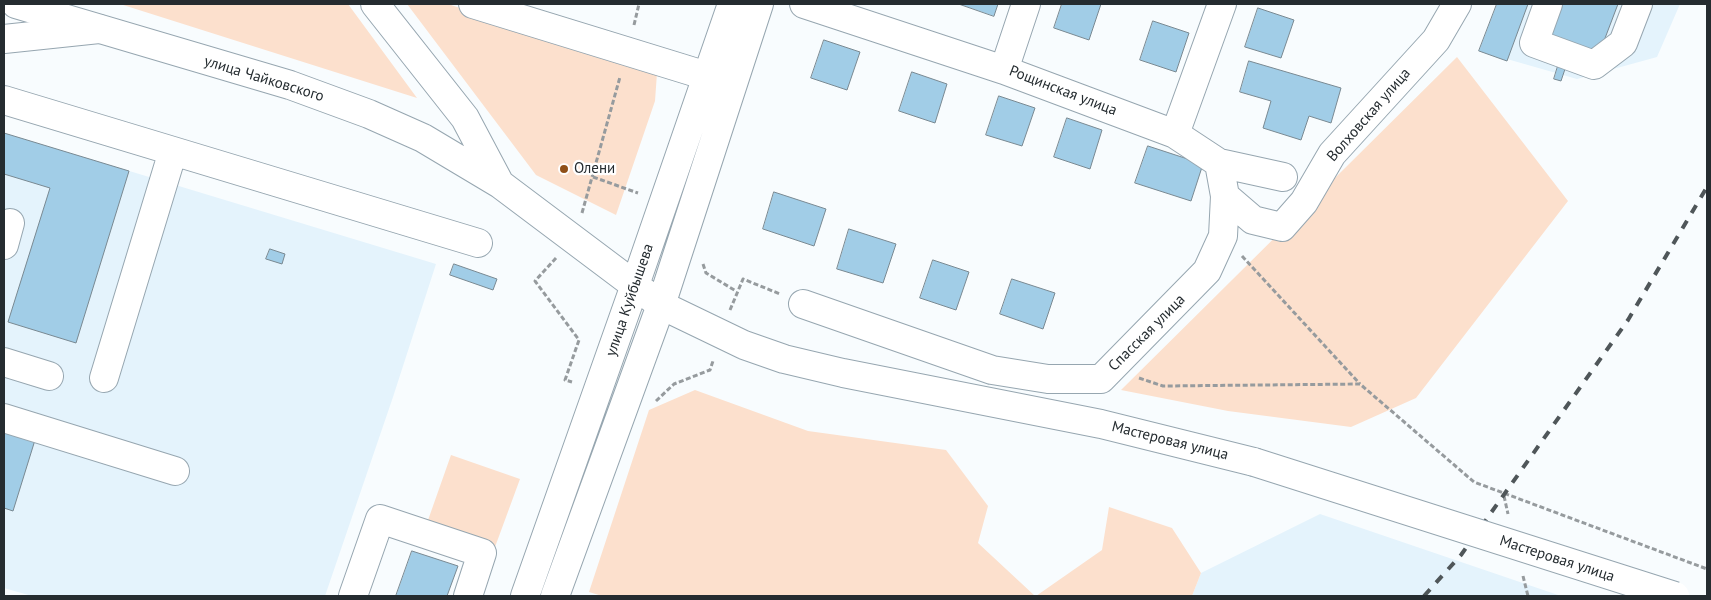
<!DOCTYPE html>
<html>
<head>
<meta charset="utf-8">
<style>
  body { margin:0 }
  #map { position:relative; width:1711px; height:600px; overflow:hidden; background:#f8fcfe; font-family:"PT Sans",sans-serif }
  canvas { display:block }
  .frame { position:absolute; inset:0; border:5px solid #252c30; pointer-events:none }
</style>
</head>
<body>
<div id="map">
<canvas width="1711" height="600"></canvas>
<div class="frame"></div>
</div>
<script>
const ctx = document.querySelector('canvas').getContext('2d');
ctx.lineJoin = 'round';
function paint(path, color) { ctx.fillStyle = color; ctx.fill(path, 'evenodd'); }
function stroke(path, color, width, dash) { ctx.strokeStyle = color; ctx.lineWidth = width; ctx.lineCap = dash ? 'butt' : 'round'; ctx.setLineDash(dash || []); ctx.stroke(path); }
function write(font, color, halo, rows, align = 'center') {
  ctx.font = font + ' "PT Sans",sans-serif'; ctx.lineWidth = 4.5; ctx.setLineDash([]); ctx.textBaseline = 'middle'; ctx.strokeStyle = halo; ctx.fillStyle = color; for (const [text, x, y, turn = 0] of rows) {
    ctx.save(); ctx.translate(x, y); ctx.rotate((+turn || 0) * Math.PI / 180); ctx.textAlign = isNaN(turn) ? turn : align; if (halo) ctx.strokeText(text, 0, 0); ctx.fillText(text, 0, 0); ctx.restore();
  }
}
paint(new Path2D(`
  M1497,4H1680L1657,57L1577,79L1479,51Z
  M4,133L436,264L393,397L325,596H32L4,588Z
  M1320,514L1561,596H1192L1201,573Z`), '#e4f3fc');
paint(new Path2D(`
  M120,4H348L417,98Z
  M407,4H448L657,73L655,101L616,215L536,175Z
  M1457,57L1568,201L1416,398L1351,427L1228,411L1121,390Z
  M695,390L808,431L946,450L988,506L978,543L1035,596H602L589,592L649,410Z
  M451,455L520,479L495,547L427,523Z
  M1109,507L1172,528L1201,573L1192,596H1036L1102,550Z`), '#fce0cd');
const building = new Path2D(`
  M959,4H998L994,16Z
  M1062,4H1101L1089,40L1054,28Z
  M1497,4H1528L1507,61L1479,51Z
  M1560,4H1618L1599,54L1549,35Z
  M1258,8L1294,20L1281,58L1245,47Z
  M1153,21L1189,33L1176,72L1140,60Z
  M824,40L860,52L847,90L811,78Z
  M1249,61L1341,88L1331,123L1309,116L1301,140L1263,128L1271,101L1240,92Z
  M1558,66L1565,69L1561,81L1554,79Z
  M912,72L947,84L935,123L899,111Z
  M999,96L1035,108L1022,146L986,135Z
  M1067,118L1102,130L1090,169L1054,157Z
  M4,133L129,171L76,343L8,322L50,188L4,174Z
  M1148,146L1203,164L1191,201L1135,183Z
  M774,192L826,209L814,246L763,229Z
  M849,229L896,244L883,283L837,269Z
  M270,249L285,254L282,264L266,259Z
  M933,260L969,272L956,310L920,298Z
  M454,264L497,279L493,290L450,275Z
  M1012,279L1055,293L1043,329L1000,314Z
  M4,430L35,440L13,511L4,508Z
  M412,551L458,566L447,596H396Z`);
paint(building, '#a1cde7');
stroke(building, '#798992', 1);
const minor = new Path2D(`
  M473,4L707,76
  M804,4L1004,70L1175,134L1219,163L1225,196L1253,220L1282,227L1304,202L1332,154L1436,40L1457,4
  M1548,4L1534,43L1594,65L1623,43L1638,4
  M4,39L99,29
  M1004,70L1026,4
  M4,100L478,243
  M1175,134L1222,4
  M1219,163L1283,177
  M4,245L10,223
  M803,304L992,370L1048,379H1101L1207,271L1223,236L1225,196
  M4,362L49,376
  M104,378L173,151
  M4,418L175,471
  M353,596L380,519L482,553L468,596`);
const major = new Path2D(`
  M16,4L290,85L369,114L423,138L500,184L661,305L744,345L784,359L843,373L1101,424L1254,462
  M375,4L465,118L500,184
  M525,596L635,285L732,4
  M555,596L661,305L759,4`);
stroke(minor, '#96a6b0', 30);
stroke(major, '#96a6b0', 30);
stroke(new Path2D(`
  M634,25L639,4
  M593,177L638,193
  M582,213L620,77
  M1242,256L1360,384
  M556,258L535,281L579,340L565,380L572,382
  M703,264L706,273L736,291
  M730,310L743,279L780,294
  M1139,378L1163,386L1360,384L1474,482L1707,569
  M656,401L674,384L710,370L713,361
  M1504,496L1508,514
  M1523,576L1528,596`), '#969b9e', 3, [5, 2.5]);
stroke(minor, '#fff', 28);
stroke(major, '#fff', 28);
stroke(new Path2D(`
  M1424,596L1461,555L1628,320L1707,187`), '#4f5659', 4, [9, 9]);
const majorBridge = new Path2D(`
  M1254,462L1675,596`);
stroke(majorBridge, '#96a6b0', 30, []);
stroke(majorBridge, '#fff', 28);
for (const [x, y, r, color] of [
  [564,169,5,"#8f4f17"]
]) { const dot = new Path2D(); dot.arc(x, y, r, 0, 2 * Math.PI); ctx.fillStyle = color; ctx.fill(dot); stroke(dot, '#fff', 2); }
write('15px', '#252c30', '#fff', [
  ["улица Чайковского",264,79,17],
  ["Рощинская улица",1063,91,21],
  ["Волховская улица",1369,115,-49],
  ["улица Куйбышева",630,300,-71],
  ["Спасская улица",1147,333,-45],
  ["Мастеровая улица",1170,441,14],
  ["Мастеровая улица",1557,559,18]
]);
write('15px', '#252c30', '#fff', [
  ["Олени",574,169]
], 'left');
</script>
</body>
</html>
